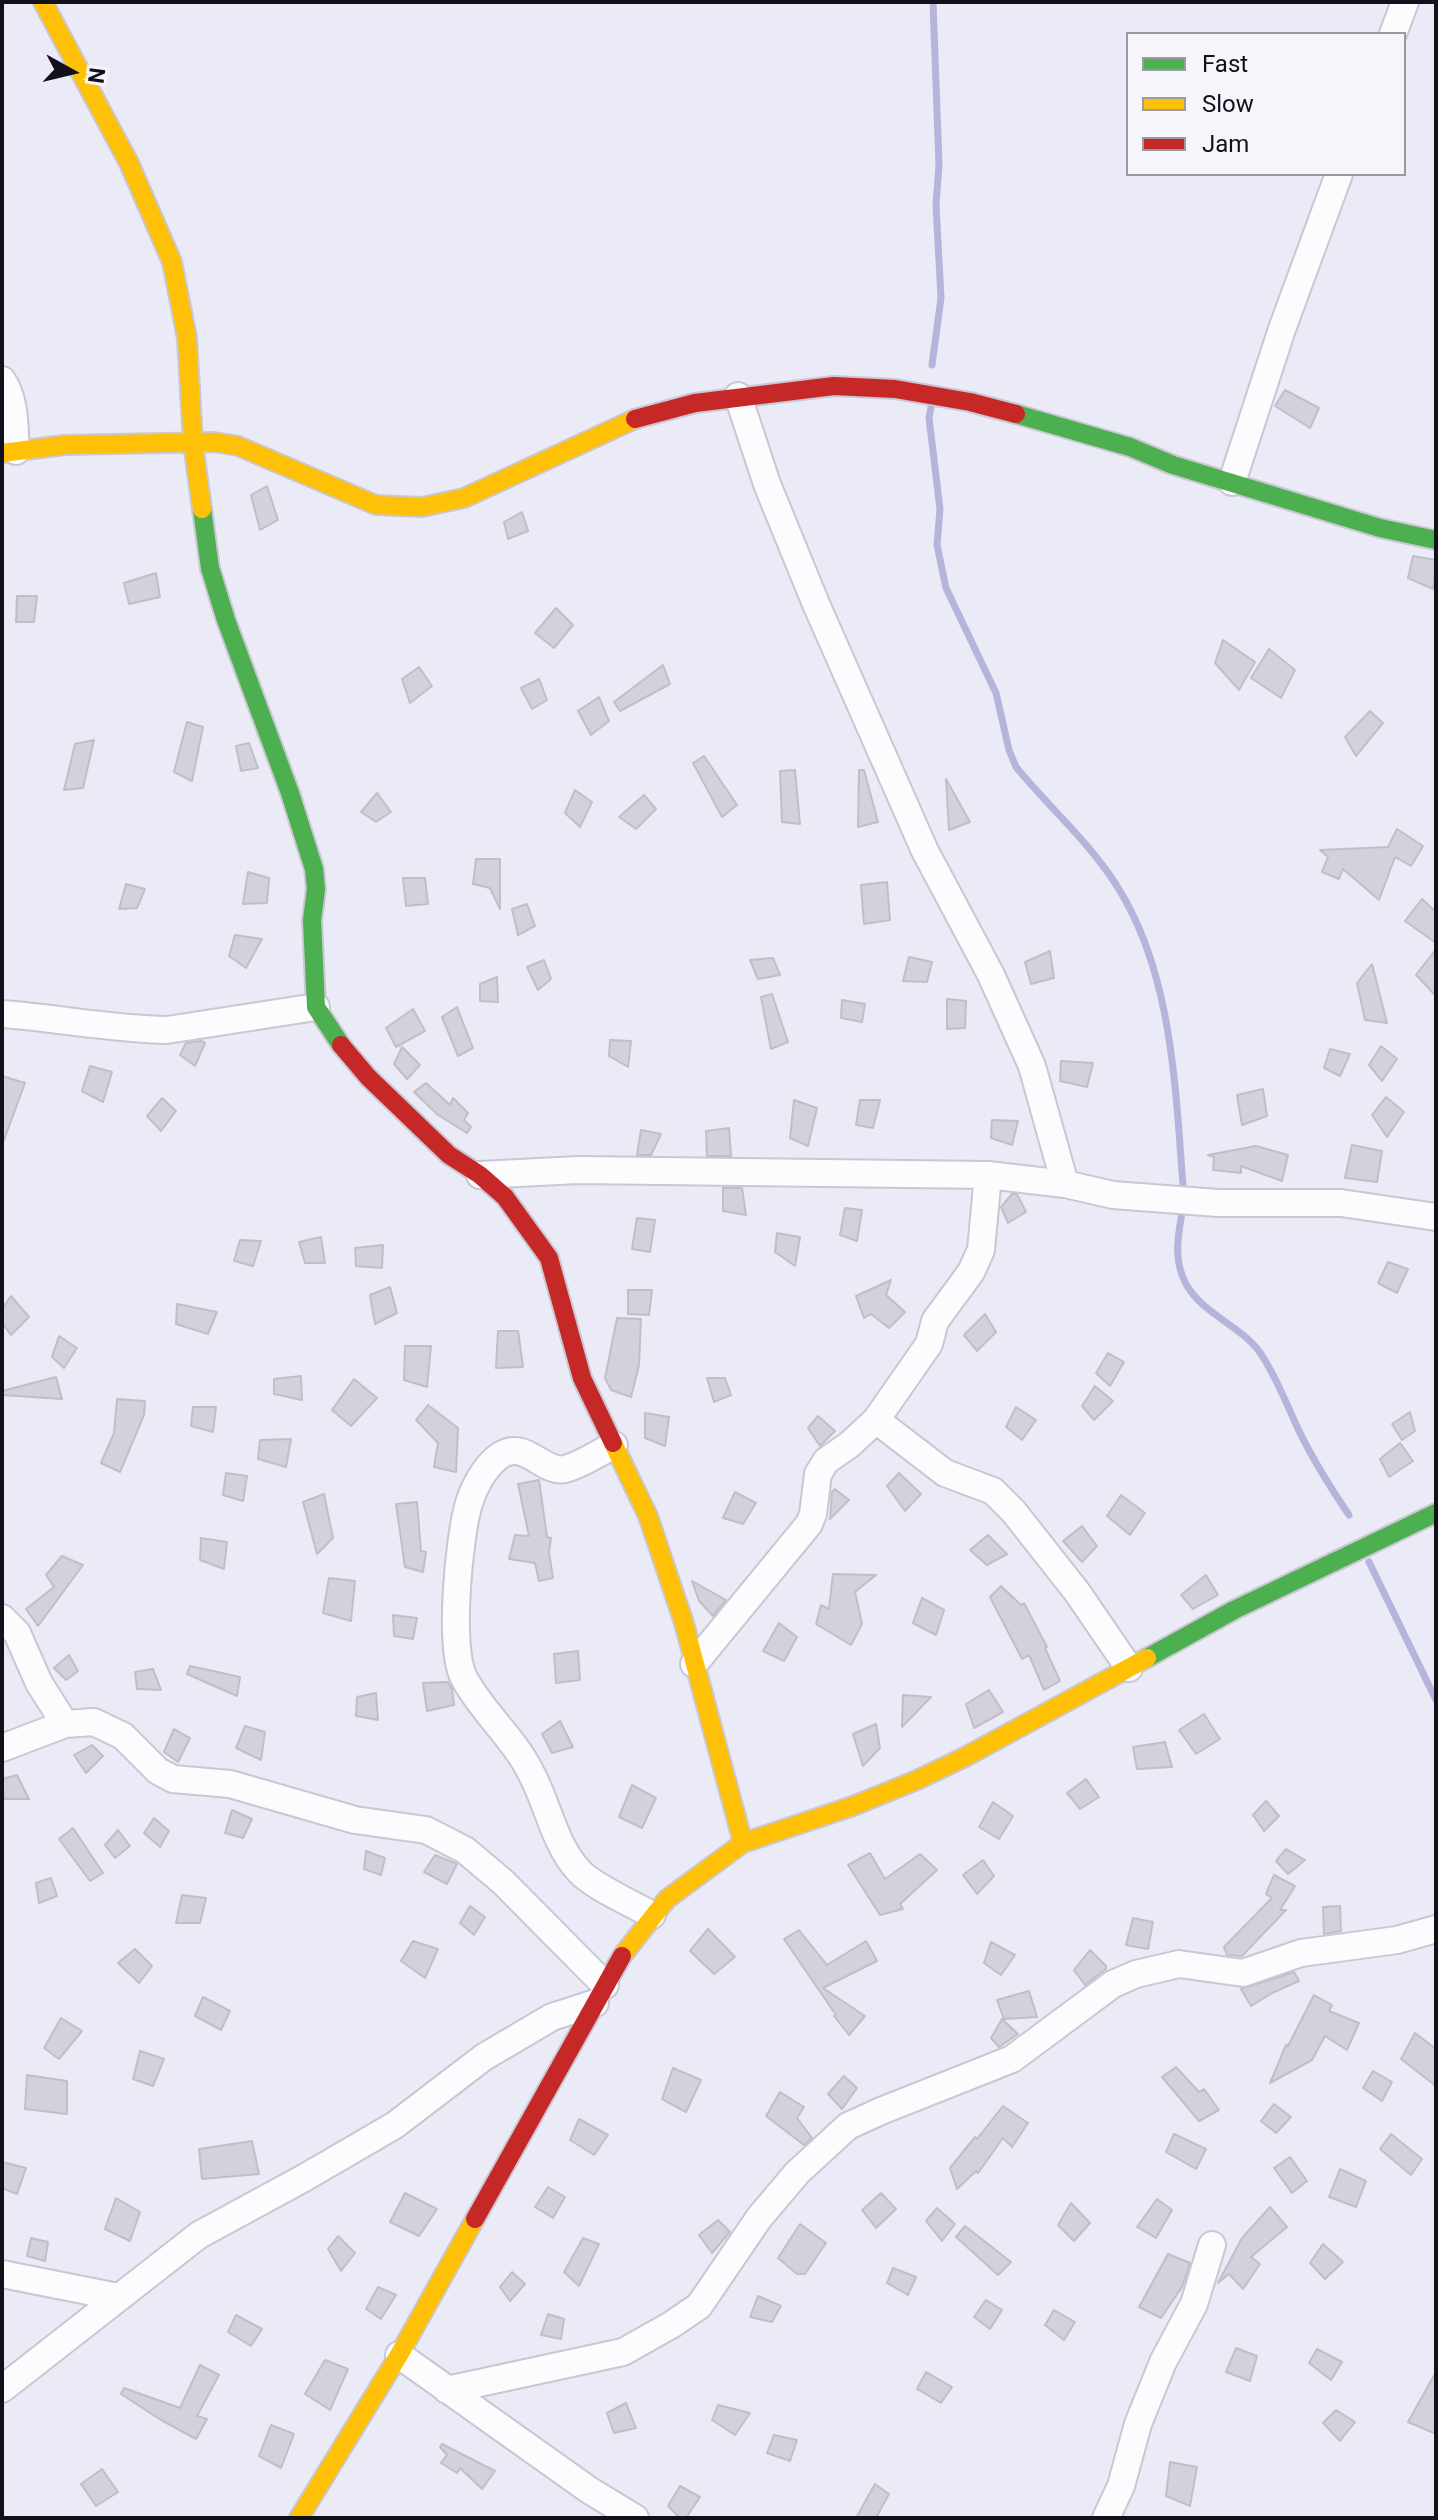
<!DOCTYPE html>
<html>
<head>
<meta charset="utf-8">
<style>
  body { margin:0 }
  #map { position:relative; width:1438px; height:2520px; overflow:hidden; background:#ebebf7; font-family:Roboto,sans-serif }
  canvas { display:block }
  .frame { position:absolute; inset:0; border:4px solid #12111b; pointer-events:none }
  .legend { position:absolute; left:1126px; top:32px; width:280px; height:144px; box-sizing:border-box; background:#f5f5fb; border:2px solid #9a9aa1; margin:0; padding:10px 14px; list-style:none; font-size:24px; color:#12111b }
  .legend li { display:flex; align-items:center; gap:16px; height:40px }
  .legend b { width:40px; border:2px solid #9a9aa1 }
  .north { position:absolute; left:32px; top:32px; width:80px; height:80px; -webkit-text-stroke:6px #f5f5fb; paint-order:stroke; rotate:98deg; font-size:22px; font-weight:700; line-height:32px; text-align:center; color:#12111b }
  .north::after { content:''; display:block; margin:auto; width:28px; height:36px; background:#12111b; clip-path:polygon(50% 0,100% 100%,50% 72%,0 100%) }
</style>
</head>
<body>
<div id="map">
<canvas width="1438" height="2520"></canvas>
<div class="frame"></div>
<ul class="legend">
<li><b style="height:10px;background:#4caf50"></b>Fast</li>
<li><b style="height:10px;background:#ffc107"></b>Slow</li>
<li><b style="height:10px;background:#c62828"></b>Jam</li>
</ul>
<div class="north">N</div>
</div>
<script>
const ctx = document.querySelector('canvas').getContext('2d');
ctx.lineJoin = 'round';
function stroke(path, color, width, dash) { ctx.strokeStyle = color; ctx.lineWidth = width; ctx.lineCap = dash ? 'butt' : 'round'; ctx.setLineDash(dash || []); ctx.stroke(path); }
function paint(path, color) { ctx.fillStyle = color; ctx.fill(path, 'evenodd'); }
stroke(new Path2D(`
  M932,365L941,298L936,205L939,165L933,2
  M931,407L929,418L940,509L937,545L946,588L996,693L1009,750L1016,767C1048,806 1088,841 1115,883C1172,970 1175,1084 1183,1185
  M1182,1212C1178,1237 1173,1260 1186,1284C1203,1315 1241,1325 1261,1354C1275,1375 1284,1398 1294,1420C1309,1454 1328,1484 1349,1515
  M1369,1562L1436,1700`), '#b6b4da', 7);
const building = new Path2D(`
  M1285,390L1319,408L1310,428L1275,406Z
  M267,486L278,520L260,530L251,495Z
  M522,512L528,531L508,539L504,522Z
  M1413,556L1436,560L1433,589L1408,578Z
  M156,573L160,597L129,604L124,583Z
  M17,596H37L34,622H16Z
  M556,608L573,625L554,648L535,633Z
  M1223,640L1255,662L1239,690L1215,663Z
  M1269,649L1295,670L1281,698L1251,678Z
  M663,665L670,684L620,711L614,702Z
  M419,667L432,686L410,703L402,679Z
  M539,679L547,700L532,709L521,688Z
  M599,697L609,721L591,735L578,711Z
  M1370,711L1383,723L1356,756L1345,737Z
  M187,722L203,727L192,781L174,772Z
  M94,740L83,788L64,790L75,744Z
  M249,743L258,768L241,771L236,746Z
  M704,756L737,805L722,817L693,763Z
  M795,770L800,824L782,822L780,771Z
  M859,770H864L878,822L858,827Z
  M946,779L970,822L949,830Z
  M575,790L592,802L580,827L565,813Z
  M377,793L391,812L376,822L361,812Z
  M644,795L656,809L636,829L619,817Z
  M1397,829L1423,846L1411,866L1395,857L1379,900L1343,869L1339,879L1322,872L1328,857L1320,850L1388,847Z
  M476,859H500V909L490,888L473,884Z
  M248,872L269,878L267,903L243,904Z
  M403,878H425L428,904L406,906Z
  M887,882L890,920L864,924L861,885Z
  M126,884L145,889L137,908L119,909Z
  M1422,899L1436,912V943L1405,921Z
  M527,904L535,926L518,935L512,909Z
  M235,935L262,939L246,968L229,956Z
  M1436,949V996L1416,975Z
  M1050,951L1054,978L1031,984L1025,962Z
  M909,957L932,962L927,982L903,981Z
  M773,958L780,975L758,979L750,960Z
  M544,960L551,979L538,990L527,967Z
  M1372,964L1387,1023L1365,1020L1357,983Z
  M497,977L498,1002L480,1001V984Z
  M772,994L788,1042L771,1049L761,997Z
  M947,999L966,1001L965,1028L947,1029Z
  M842,1000L865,1004L862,1022L841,1018Z
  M457,1007L473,1048L458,1056L442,1017Z
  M413,1009L425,1031L396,1047L386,1028Z
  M610,1040L631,1041L628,1067L609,1056Z
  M201,1041L205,1043L195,1066L180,1055L186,1043Z
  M1381,1046L1397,1059L1382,1081L1369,1065Z
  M402,1047L420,1065L407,1079L394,1064Z
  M1330,1049L1350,1054L1340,1076L1324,1068Z
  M1061,1061L1093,1063L1087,1087L1060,1081Z
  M90,1066L112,1072L103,1102L82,1091Z
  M2,1076L25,1083L4,1140L2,1139Z
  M426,1083L450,1105L453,1098L468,1113L464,1120L471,1127L467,1133L438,1115L414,1092Z
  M1263,1089L1267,1116L1242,1125L1237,1095Z
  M1386,1097L1404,1112L1387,1137L1372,1115Z
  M162,1098L176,1111L161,1131L147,1116Z
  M794,1100L817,1108L808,1146L790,1138Z
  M860,1100H880L873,1128L856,1125Z
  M992,1120L1018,1121L1012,1145L991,1138Z
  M729,1128L731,1156H707L706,1131Z
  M641,1130L661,1134L651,1155H637Z
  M1352,1145L1382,1151L1377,1182L1345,1178Z
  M1256,1146L1288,1155L1282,1181L1241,1166V1173L1213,1170L1214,1157L1208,1155Z
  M723,1188H742L746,1215L723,1211Z
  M1012,1194H1017L1026,1212L1008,1223L1001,1207Z
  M845,1208L862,1210L857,1241L840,1235Z
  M637,1218L655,1220L650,1252L632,1249Z
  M777,1233L800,1237L795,1266L775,1252Z
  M321,1237L325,1263H305L299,1242Z
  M240,1240L261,1241L253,1266L234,1261Z
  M383,1245L382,1268L356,1266L355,1248Z
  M1388,1262L1408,1269L1397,1293L1378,1283Z
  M891,1280L886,1295L905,1312L889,1328L871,1314L864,1318L856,1296Z
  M390,1287L397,1313L375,1324L370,1295Z
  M628,1290H652L649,1315L628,1314Z
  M11,1296L29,1317L11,1335L2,1323V1309Z
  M177,1304L217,1312L208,1334L176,1324Z
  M985,1314L996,1332L977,1351L964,1335Z
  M617,1318L641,1319L639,1365L631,1397L611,1390L605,1378Z
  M498,1331H518L523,1367L496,1368Z
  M59,1336L77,1348L64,1368L52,1357Z
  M405,1346H431L427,1387L404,1380Z
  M1108,1353L1124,1362L1110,1386L1096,1373Z
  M301,1376L302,1400L274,1394V1379Z
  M56,1377L62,1399L2,1395V1391Z
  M707,1378H725L731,1395L714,1402Z
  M354,1379L377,1398L351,1426L332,1410Z
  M1095,1386L1113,1401L1094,1420L1082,1406Z
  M117,1399L145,1401L144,1415L120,1472L101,1463L114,1433Z
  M428,1405L458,1428L456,1472L434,1467L438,1443L416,1420Z
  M193,1407H216L213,1432L191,1426Z
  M1016,1407L1036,1420L1022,1440L1006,1427Z
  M1410,1412L1415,1431L1402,1440L1392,1424Z
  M645,1413L669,1417L665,1446L645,1438Z
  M818,1416L835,1431L820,1446L808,1428Z
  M291,1439L286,1467L258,1459L260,1440Z
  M1400,1443L1413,1461L1389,1477L1380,1459Z
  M226,1473L247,1476L243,1501L223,1495Z
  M899,1473L921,1494L905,1511L887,1486Z
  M539,1480L547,1537L551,1538L549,1552L553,1578L539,1581L535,1563L509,1559L515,1535L529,1536L518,1484Z
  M835,1489L849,1500L830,1519L832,1492Z
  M735,1492L756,1503L743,1524L723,1518Z
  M324,1494L333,1538L317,1554L303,1502Z
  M1121,1495L1145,1513L1130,1535L1107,1516Z
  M417,1502L421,1551L426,1552L423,1572L405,1567L396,1504Z
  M1082,1526L1097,1546L1082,1562L1063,1541Z
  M988,1535L1007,1554L987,1565L970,1550Z
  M201,1538L227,1542L224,1569L200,1560Z
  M62,1556L83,1565L38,1626L26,1609L54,1587L46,1575Z
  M833,1574L876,1575L855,1592L862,1624L851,1645L816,1624L821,1605L829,1609Z
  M1206,1575L1218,1595L1193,1609L1181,1595Z
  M329,1578L355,1581L351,1621L323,1613Z
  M692,1581L726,1600L713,1616L699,1601Z
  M1001,1586L1021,1605L1024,1603L1047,1647L1045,1648L1060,1681L1044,1690L1029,1655L1022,1659L990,1597Z
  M922,1598L944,1610L936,1635L913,1623Z
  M393,1615L417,1618L413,1639L394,1636Z
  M779,1623L797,1637L784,1661L763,1651Z
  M578,1651L580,1680L556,1683L554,1654Z
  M69,1655L78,1671L66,1680L54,1668Z
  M190,1666L240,1677L237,1696L187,1674Z
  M153,1669L161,1690L137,1689L135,1672Z
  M448,1682L452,1689L454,1705L427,1711L423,1683Z
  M989,1690L1003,1712L974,1728L966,1704Z
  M376,1693L378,1720L356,1716L357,1697Z
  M903,1695L931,1697L902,1727Z
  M1204,1714L1220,1739L1196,1754L1179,1730Z
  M560,1721L573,1747L552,1753L542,1734Z
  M876,1724L880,1748L863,1766L853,1734Z
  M245,1726L265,1732L261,1760L236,1748Z
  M174,1729L190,1738L178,1762L164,1752Z
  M1165,1742L1172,1767L1137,1769L1133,1747Z
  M92,1745L103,1756L86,1773L74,1755Z
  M17,1775L29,1799H4L2,1779Z
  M1086,1779L1099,1797L1080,1809L1067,1793Z
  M632,1785L656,1798L642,1828L619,1817Z
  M1266,1801L1279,1816L1264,1831L1253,1815Z
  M993,1802L1013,1816L999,1839L979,1827Z
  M232,1810L252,1819L243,1838L225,1833Z
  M154,1818L169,1831L160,1847L144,1833Z
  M73,1828L103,1873L90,1881L59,1839Z
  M118,1830L130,1846L115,1858L105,1845Z
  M1286,1849L1305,1860L1288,1874L1276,1861Z
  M366,1851L385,1858L381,1875L364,1869Z
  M870,1853L885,1879L920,1854L937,1870L900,1904L903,1909L880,1915L848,1865Z
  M435,1855L457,1864L447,1884L424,1872Z
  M983,1860L994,1876L977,1894L963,1875Z
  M1274,1875L1295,1886L1280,1910H1286L1242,1956L1227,1955L1224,1947L1272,1898L1266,1894Z
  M51,1878L57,1896L39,1903L36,1883Z
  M182,1895L206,1898L200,1923H176Z
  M470,1906L485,1917L474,1935L460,1923Z
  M1340,1906L1341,1931L1324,1934L1323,1907Z
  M1133,1918L1153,1922L1148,1949L1126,1945Z
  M708,1929L735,1957L714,1974L690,1951Z
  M799,1930L827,1965L866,1941L877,1961L823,1988L865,2016L849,2035L834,2016L836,2015L784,1939Z
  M413,1941L438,1949L425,1978L401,1961Z
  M991,1942L1015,1955L1001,1975L984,1963Z
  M135,1949L152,1966L139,1983L118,1963Z
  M1090,1950L1106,1966V1969L1085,1985L1074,1970Z
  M1294,1972L1299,1981L1272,1993L1251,2006L1241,1989Z
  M1029,1991L1037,2017L1004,2019L997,2000Z
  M1314,1995L1332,2005L1329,2011L1359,2023L1347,2050L1325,2036L1312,2060L1270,2083L1286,2045L1288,2046Z
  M203,1997L230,2011L221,2030L195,2016Z
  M61,2018L82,2031L59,2059L44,2048Z
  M1002,2019L1018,2034L999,2047L991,2038Z
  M1415,2033L1436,2049V2086L1401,2059Z
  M140,2051L164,2059L153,2086L133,2079Z
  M1176,2067L1199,2092L1204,2089L1219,2110L1199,2121L1162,2077Z
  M673,2068L701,2080L686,2112L662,2099Z
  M1373,2071L1392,2082L1382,2101L1363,2088Z
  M27,2075L67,2081V2114L25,2109Z
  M844,2076L857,2088L842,2109L828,2094Z
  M780,2092L804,2107L797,2118L812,2138L804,2145L766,2116Z
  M1274,2104L1291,2117L1276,2133L1261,2121Z
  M1003,2106L1028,2123L1012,2147L1003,2138L978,2173L976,2171L957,2189L950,2168L975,2137L977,2139Z
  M579,2119L608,2135L594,2155L570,2140Z
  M1174,2134L1206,2149L1196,2169L1166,2152Z
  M1391,2134L1422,2159L1411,2175L1380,2149Z
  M252,2141L259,2174L202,2179L199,2149Z
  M1290,2157L1307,2181L1292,2193L1274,2168Z
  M2,2162L26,2168L17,2194L2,2188Z
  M1340,2169L1366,2181L1356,2207L1329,2197Z
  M548,2187L565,2197L553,2218L535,2207Z
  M405,2193L437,2209L419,2236L390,2222Z
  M881,2193L896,2209L876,2228L862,2210Z
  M116,2198L140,2212L130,2241L105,2229Z
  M1157,2199L1172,2210L1156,2238L1137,2227Z
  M1071,2203L1090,2223L1074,2241L1058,2225Z
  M1270,2207L1287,2227L1251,2257L1260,2264L1243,2289L1229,2274L1218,2283L1242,2238Z
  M937,2208L955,2224L942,2241L926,2221Z
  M718,2220L730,2232L712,2253L699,2235Z
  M800,2224L826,2243L805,2274H797L778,2258Z
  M965,2226L1011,2262L998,2275L956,2237Z
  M338,2236L355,2253L341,2271L328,2249Z
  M31,2238L48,2242L45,2261L27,2256Z
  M583,2238L599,2244L579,2286L564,2272Z
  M1323,2244L1343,2262L1325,2279L1310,2263Z
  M1168,2254L1190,2263L1182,2287L1161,2318L1139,2307Z
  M893,2268L916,2277L908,2295L887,2283Z
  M512,2272L525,2284L510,2301L500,2287Z
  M378,2287L396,2295L381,2319L366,2309Z
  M758,2296L781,2306L772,2322L750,2317Z
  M986,2300L1002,2310L990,2329L974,2317Z
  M1054,2310L1075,2322L1064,2340L1045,2325Z
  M548,2314L564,2319L561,2339L541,2335Z
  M236,2315L262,2329L251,2346L228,2332Z
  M1236,2348L1257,2356L1250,2381L1226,2372Z
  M1317,2349L1342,2362L1331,2380L1309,2363Z
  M325,2360L348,2369L330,2410L305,2394Z
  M200,2365L219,2375L197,2416L207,2419L196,2439L161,2420L121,2394L124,2388L180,2408Z
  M926,2372L952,2387L941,2403L917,2389Z
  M1436,2372V2434L1408,2422Z
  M626,2403L636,2428L614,2433L607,2413Z
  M718,2405L750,2413L735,2435L712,2420Z
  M1336,2410L1355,2422L1340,2441L1323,2423Z
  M271,2425L294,2434L281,2468L259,2456Z
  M774,2435L797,2440L790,2461L767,2453Z
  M442,2444L495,2471L482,2489L460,2468L457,2473L441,2463L447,2455L440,2447Z
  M1170,2462L1197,2467L1190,2506L1166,2496Z
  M102,2469L118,2492L96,2506L81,2484Z
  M875,2484L889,2494L876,2518H856Z
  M680,2486L700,2497L686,2518H680L668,2506Z`);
paint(building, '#d2d2dd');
stroke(building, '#bfbfc9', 2);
const street = new Path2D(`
  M1393,34L1405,2
  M2,380C16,400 14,427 16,451
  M738,396L767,484L816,604L925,851L991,975L1032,1066L1065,1184
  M1232,482L1282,329L1339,174
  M2,1014C57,1018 112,1029 167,1030L316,1007
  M480,1175L578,1170L988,1175L1065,1184L1113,1195L1218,1203H1341L1436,1217
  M876,1420L945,1473L993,1491L1014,1512L1077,1592L1129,1668
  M614,1445C599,1453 581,1465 565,1469C542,1474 525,1437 498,1457C484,1468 474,1487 469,1503C459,1536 448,1648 464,1678C482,1712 514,1738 531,1773C548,1804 554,1844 579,1871C592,1886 633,1904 652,1915
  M2,1618L17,1633L39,1683L65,1724
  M694,1664L809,1524L813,1514L818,1474L826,1461L849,1445L876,1420L929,1344L935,1321L971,1272L981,1250L988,1175
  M2,1748L65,1724L94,1722L123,1736L158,1771L173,1779L230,1784L355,1820L426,1830L465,1850L503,1882L605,1985
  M2,2274L118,2297
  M399,2355L589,2490L635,2518
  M2,2389L199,2235L304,2178L395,2125L484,2057L552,2017L595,2003
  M447,2390L623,2352L671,2325L699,2306L759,2218L797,2173L848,2126L881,2111L1012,2059L1113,1984L1136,1974L1179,1964L1243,1973L1301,1953L1397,1940L1436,1929
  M1106,2518L1121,2486L1138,2424L1163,2362L1194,2304L1212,2245`);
const fast = new Path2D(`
  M1016,414L1130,447L1173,465L1380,528L1436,540
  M202,509L210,568L226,620L290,793L314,869L316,889L312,920L316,1007L341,1045
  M1147,1658L1234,1610L1436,1513`);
const slow = new Path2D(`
  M43,2L129,163L172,262L187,338L193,443L202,509
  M2,453L64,445L214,442L238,446L376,505L422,507L464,498L635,419
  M613,1443L648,1516L684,1623L743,1843
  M622,1956L667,1899L743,1843L853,1806L917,1780L965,1757L1147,1658
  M299,2518L399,2355L475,2219`);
const jam = new Path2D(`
  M635,419L695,403L834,386L895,389L970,402L1016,414
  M341,1045L368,1077L449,1155L480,1175L505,1197L549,1258L582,1378L613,1443
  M475,2219L622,1956`);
stroke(street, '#c8c7d2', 30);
stroke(fast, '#c8c7d2', 22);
stroke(slow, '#c8c7d2', 22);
stroke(jam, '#c8c7d2', 22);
stroke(street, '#fcfcfe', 26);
stroke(fast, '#4caf50', 18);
stroke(slow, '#ffc107', 18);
stroke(jam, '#c62828', 18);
</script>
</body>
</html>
